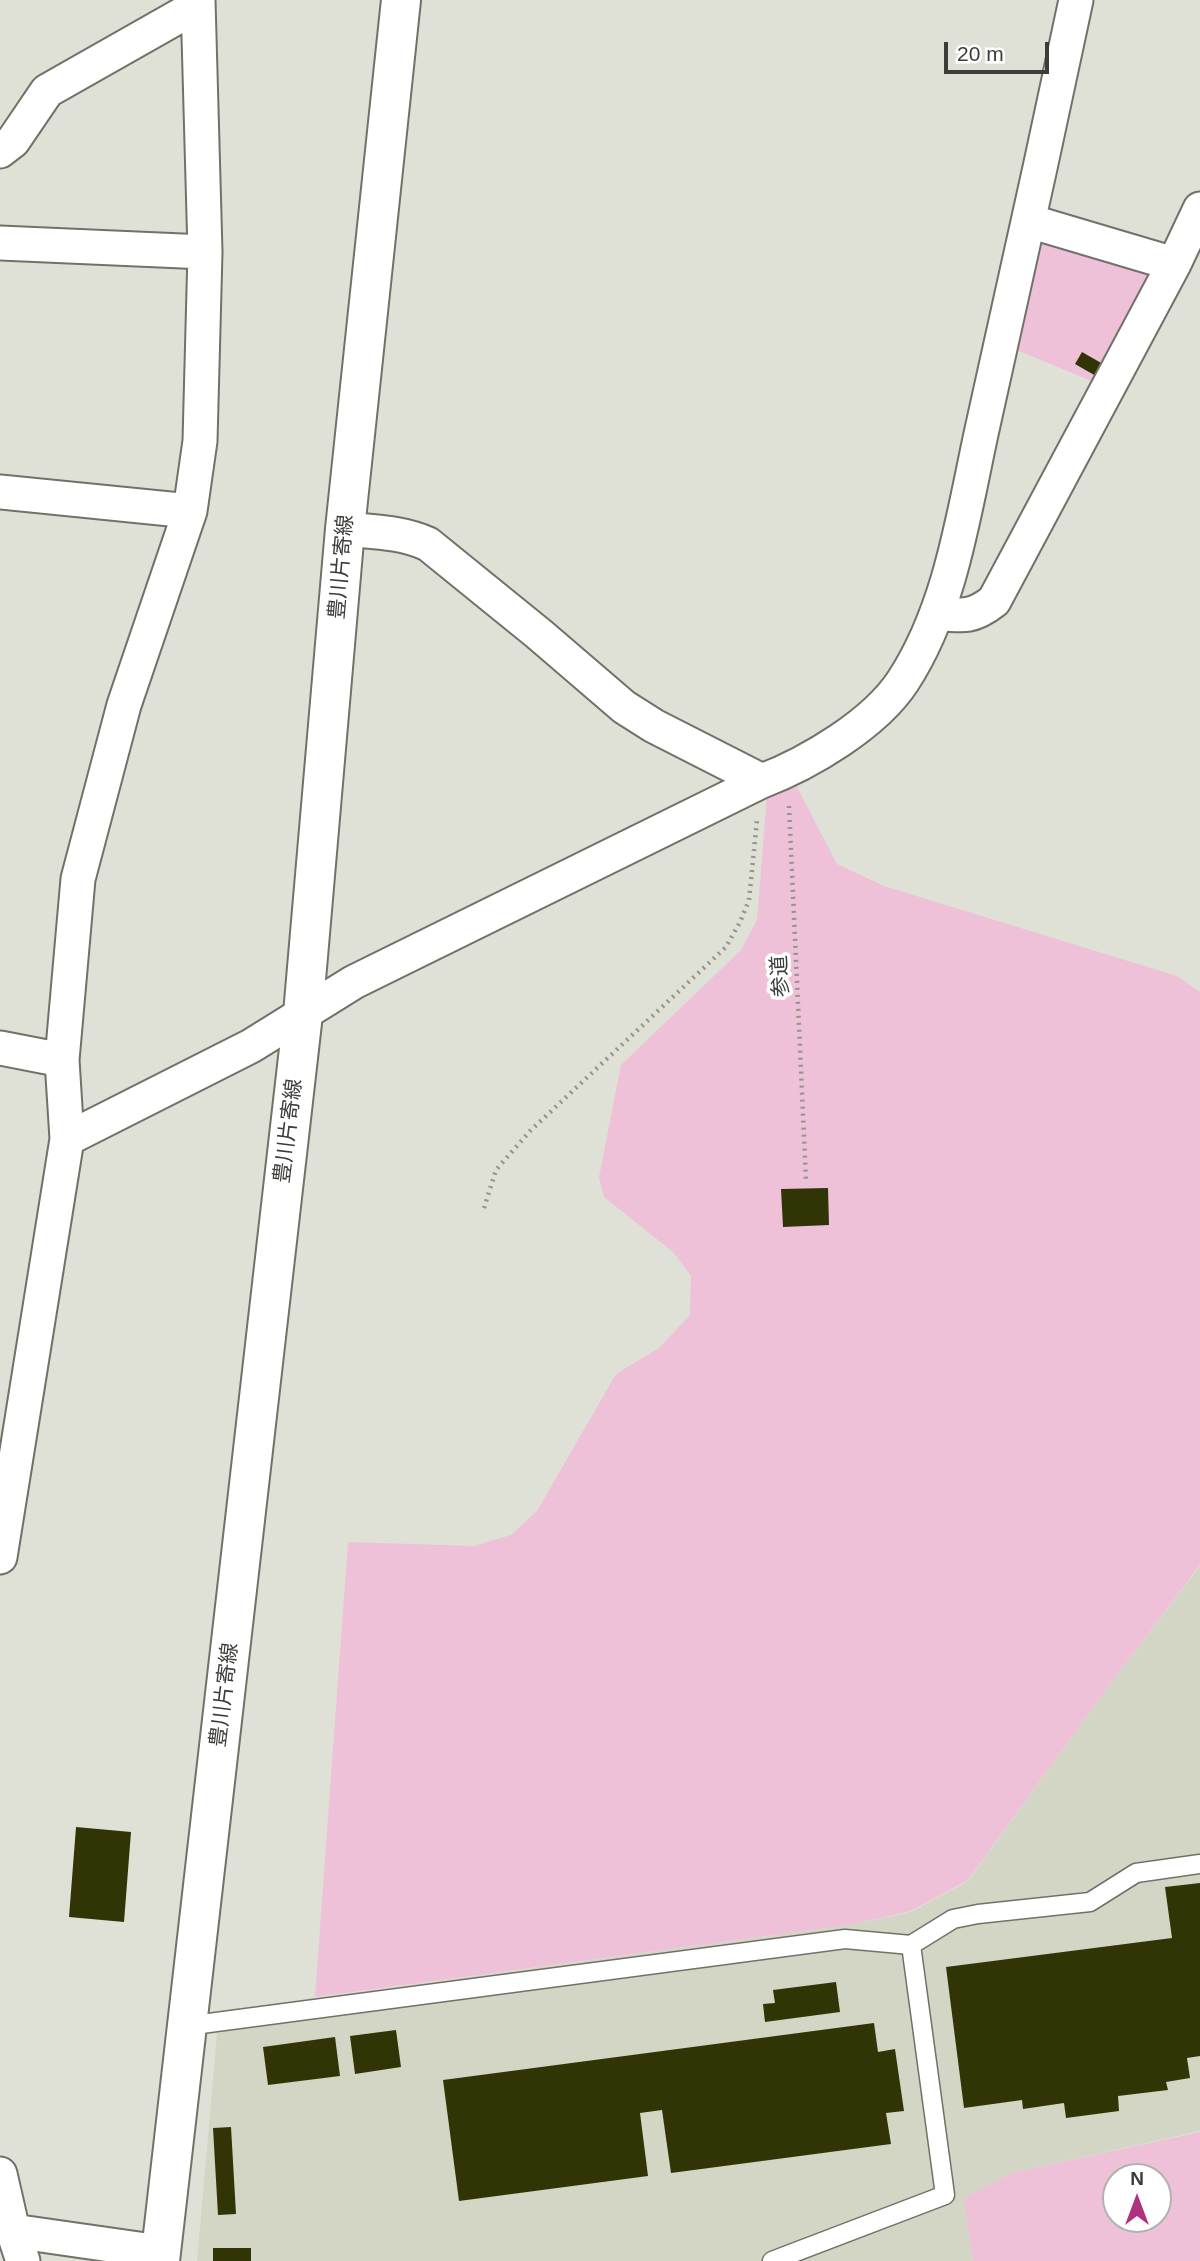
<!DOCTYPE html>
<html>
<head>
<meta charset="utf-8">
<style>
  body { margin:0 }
  #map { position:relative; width:1200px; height:2261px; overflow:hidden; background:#dfe1d6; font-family:Arial,sans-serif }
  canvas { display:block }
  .north { position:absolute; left:1102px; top:2163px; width:70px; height:70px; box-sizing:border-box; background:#fff; border:2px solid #b1b1b0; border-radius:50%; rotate:0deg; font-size:19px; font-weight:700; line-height:28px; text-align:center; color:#3c3d39 }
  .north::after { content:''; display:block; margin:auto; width:24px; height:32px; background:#af3281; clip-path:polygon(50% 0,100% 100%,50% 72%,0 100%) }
  .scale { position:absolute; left:944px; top:42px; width:105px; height:32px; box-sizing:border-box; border:4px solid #3c3d39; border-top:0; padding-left:9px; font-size:21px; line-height:24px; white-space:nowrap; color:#3c3d39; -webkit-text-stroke:5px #fff; paint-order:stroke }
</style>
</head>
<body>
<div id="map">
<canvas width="1200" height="2261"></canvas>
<div class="north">N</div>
<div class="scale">20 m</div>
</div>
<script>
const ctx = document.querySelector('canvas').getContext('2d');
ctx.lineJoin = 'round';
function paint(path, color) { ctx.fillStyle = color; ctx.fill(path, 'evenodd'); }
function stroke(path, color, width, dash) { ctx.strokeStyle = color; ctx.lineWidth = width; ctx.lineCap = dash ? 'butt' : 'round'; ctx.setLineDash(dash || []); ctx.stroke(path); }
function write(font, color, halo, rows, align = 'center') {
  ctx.font = font + ' Arial,"Noto Sans JP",sans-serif'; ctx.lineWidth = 7; ctx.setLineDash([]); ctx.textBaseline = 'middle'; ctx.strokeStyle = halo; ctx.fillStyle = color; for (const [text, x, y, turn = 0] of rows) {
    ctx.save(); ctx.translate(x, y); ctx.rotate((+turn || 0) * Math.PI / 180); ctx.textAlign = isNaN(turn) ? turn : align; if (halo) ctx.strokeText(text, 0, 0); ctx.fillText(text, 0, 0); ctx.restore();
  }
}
paint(new Path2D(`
  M1200,1566V2131L1012,2173L965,2198L973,2261H197L219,2011L849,1925L911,1912L968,1881L1110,1684Z`), '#d3d6c4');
paint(new Path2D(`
  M1040,230L1162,268L1099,384L1014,349Z
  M796,785L837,864L884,886L1177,976L1200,992V1565L1110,1684L968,1880L911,1911L849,1925L315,1997L348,1542L474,1546L511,1535L537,1511L616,1374L659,1348L690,1315L691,1276L673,1252L604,1197L599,1177L621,1065L741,950L757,920L767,795Z
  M1200,2132V2261H973L964,2198L1012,2173ZM1116,2177H1158V2219H1116Z`), '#eec1d8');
paint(new Path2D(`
  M1082,352L1103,364L1096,376L1075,364Z
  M828,1188L829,1225L783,1227L781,1189Z
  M76,1827L131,1832L124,1922L69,1917Z
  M1200,1883V2056L1187,2058L1190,2078L1166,2082L1168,2090L1118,2096L1119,2111L1066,2118L1064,2103L1023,2109L1022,2100L964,2108L946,1967L1172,1938L1165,1887Z
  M836,1982L840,2012L765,2022L763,2004L775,2003L773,1990Z
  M874,2023L878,2052L895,2049L904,2111L886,2113L891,2144L671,2173L662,2110L640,2113L648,2176L459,2201L443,2080Z
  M396,2030L401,2067L355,2074L350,2036Z
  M335,2037L340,2076L268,2085L263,2047Z
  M231,2127L236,2214L218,2215L213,2128Z
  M213,2248H251V2261H213Z`), '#313506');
const service = new Path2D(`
  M911,1945L953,1919L978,1914L1090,1902L1136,1873L1200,1864
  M186,2026L845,1939L911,1945L945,2195L772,2261`);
const minor = new Path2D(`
  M0,151L13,141L47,91L197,6
  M1029,221L1174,264
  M0,243L205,252
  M0,492L190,511
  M345,529C374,532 401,532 428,544L539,634L624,707L654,726L762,781
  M937,613C963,616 972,618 994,601L1174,264L1200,209
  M0,1048L62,1060
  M67,1139L251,1046L354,982L762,781C809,763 875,724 903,681C952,606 964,510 983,425C1015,283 1046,142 1076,0
  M0,1557L67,1139L62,1060L78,879L124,705L190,511L200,441L205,252L198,0
  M0,2174L13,2231L23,2261
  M0,2226L13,2231L160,2252`);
const secondary = new Path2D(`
  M160,2261L303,1014L345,529L401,0`);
stroke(service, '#707268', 21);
stroke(minor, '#707268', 37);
stroke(secondary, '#707268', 42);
stroke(new Path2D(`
  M789,806L806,1180
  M484,1208L496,1170L530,1131L726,947L740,922L749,900L757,820`), '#93958d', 4.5, [2, 5]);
stroke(service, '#fff', 18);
stroke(minor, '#fff', 33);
stroke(secondary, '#fff', 38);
write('21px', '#3c3d39', '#fff', [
  ["豊川片寄線",342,567,-85],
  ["参道",781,976,-93],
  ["豊川片寄線",289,1131,-83],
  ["豊川片寄線",225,1695,-83]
]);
</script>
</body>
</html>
